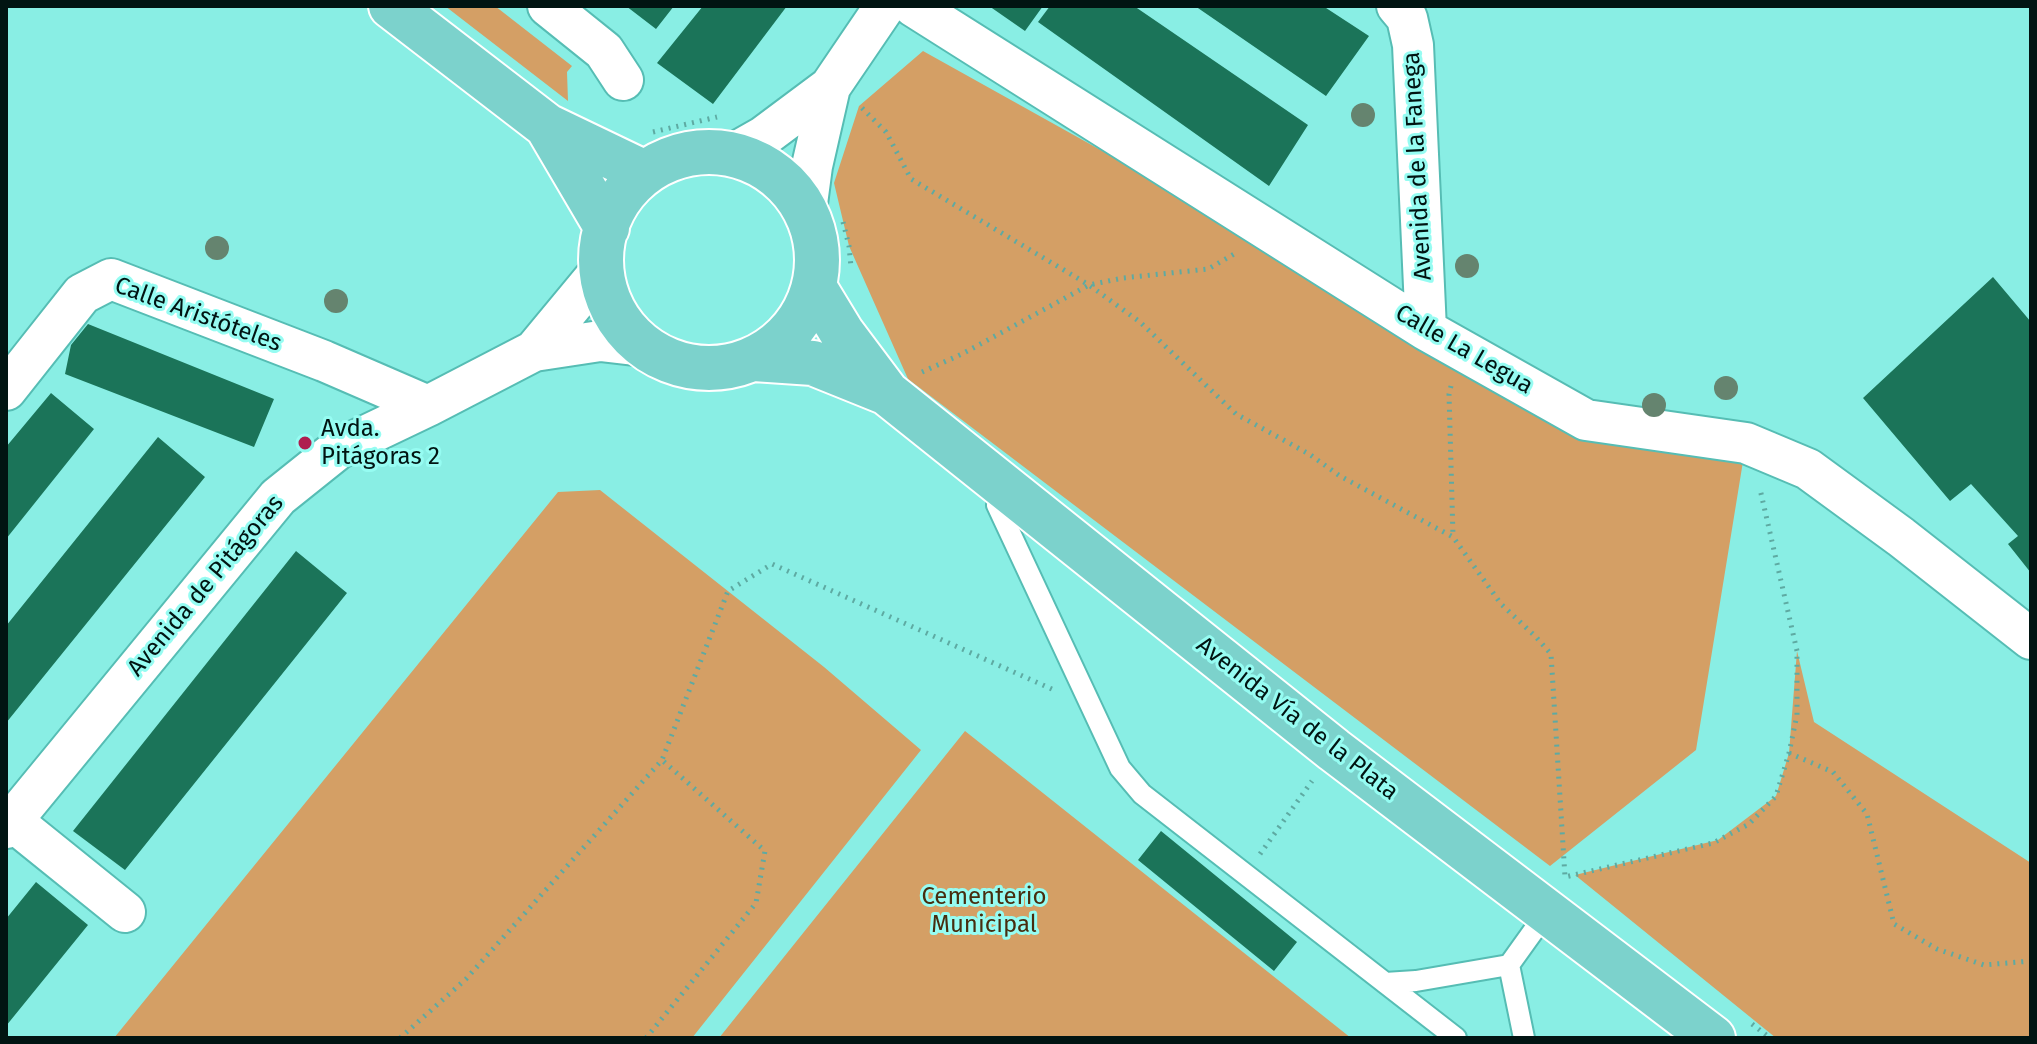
<!DOCTYPE html>
<html>
<head>
<meta charset="utf-8">
<style>
  body { margin:0 }
  #map { position:relative; width:2037px; height:1044px; overflow:hidden; background:#89eee4; font-family:"Fira Sans",sans-serif }
  canvas { display:block }
  .frame { position:absolute; inset:0; border:8px solid #011412; pointer-events:none }
</style>
</head>
<body>
<div id="map">
<canvas width="2037" height="1044"></canvas>
<div class="frame"></div>
</div>
<script>
const ctx = document.querySelector('canvas').getContext('2d');
ctx.lineJoin = 'round';
function paint(path, color) { ctx.fillStyle = color; ctx.fill(path, 'evenodd'); }
function stroke(path, color, width, dash) { ctx.strokeStyle = color; ctx.lineWidth = width; ctx.lineCap = dash ? 'butt' : 'round'; ctx.setLineDash(dash || []); ctx.stroke(path); }
function write(font, color, halo, rows, align = 'center') {
  ctx.font = font + ' "Fira Sans",sans-serif'; ctx.lineWidth = 6; ctx.setLineDash([]); ctx.textBaseline = 'middle'; ctx.strokeStyle = halo; ctx.fillStyle = color; for (const [text, x, y, turn = 0] of rows) {
    ctx.save(); ctx.translate(x, y); ctx.rotate((+turn || 0) * Math.PI / 180); ctx.textAlign = isNaN(turn) ? turn : align; if (halo) ctx.strokeText(text, 0, 0); ctx.fillText(text, 0, 0); ctx.restore();
  }
}
paint(new Path2D(`
  M445,6H495L572,66L567,72L568,101Z
  M923,51L1533,391L1746,443L1696,750L1550,866L908,379L849,246L834,183L859,106Z
  M600,490L824,667L921,750L692,1038H114L558,492Z
  M1797,651L1814,722L2031,863V1038H1776L1575,875L1718,840L1776,796L1789,753Z
  M965,731L1351,1038H719Z`), '#d49f65');
paint(new Path2D(`
  M626,6H674L656,29Z
  M703,6H787L713,104L657,63Z
  M989,6H1043L1025,31Z
  M1050,6H1134L1308,125L1269,186L1038,22Z
  M1195,6H1323L1369,36L1326,96Z
  M1993,277L2031,322V573L2008,544L2018,536L1971,484L1950,501L1863,398Z
  M88,324L274,399L254,447L65,374L71,345Z
  M51,393L94,429L6,539V447Z
  M158,437L205,477L6,723V626Z
  M296,551L347,593L125,870L73,831Z
  M1161,831L1297,942L1274,971L1138,860Z
  M36,882L88,925L6,1026V919Z`), '#1b7459');
const service = new Path2D(`
  M1007,489L997,505L1120,768L1142,794L1456,1038
  M1509,965L1524,1038
  M1385,983L1416,981L1509,965L1547,912`);
const minor = new Path2D(`
  M548,6L604,51L623,80
  M913,6L1426,330L1586,420L1746,443L1808,469L1901,537L2031,639
  M1397,6L1407,18L1413,45L1426,330
  M733,154L763,137L830,87L885,6
  M806,211L812,166L830,87
  M534,351L602,269
  M6,390L82,294L111,279L324,361L428,406
  M6,816L125,912
  M6,828L278,497L338,449L428,406L534,351L600,341L643,346`);
const primary = new Path2D(`
  M391,6L547,126L645,173
  M547,126L607,228
  M601 260a108 108 0 1 1 216 0a108 108 0 1 1-216 0Z
  M814,287L842,333L887,393L1334,750L1713,1038
  M754,359L813,363L885,392`);
stroke(service, '#56bdb4', 24);
stroke(minor, '#56bdb4', 44);
stroke(primary, '#fff', 48);
stroke(new Path2D(`
  M862,108L886,132L911,179L1089,285L1140,322L1236,414L1309,454L1340,476L1453,537L1501,604L1536,637L1551,654L1565,877L1713,843L1749,824L1776,796L1789,753L1797,715V651L1760,489
  M653,132L717,117
  M843,222L849,246L851,267
  M922,372L962,354L1089,285L1123,278L1208,269L1234,254
  M1451,386L1449,394L1453,536
  M1789,753L1833,772L1867,814L1894,924L1937,949L1984,965L2031,961
  M1260,854L1312,781
  M1752,1024L1770,1038
  M400,1038L466,979L662,760L728,591L772,564L1054,690
  M646,1038L756,903L765,851L662,760`), '#5eaaa2', 5, [2, 6]);
stroke(service, '#fff', 20);
stroke(minor, '#fff', 40);
stroke(primary, '#7cd2cc', 44);
ctx.fillStyle = '#65846f';
for (const [x, y] of [
  [1363,115],
  [217,248],
  [1467,266],
  [336,301],
  [1726,388],
  [1654,405]
]) { ctx.beginPath(); ctx.arc(x, y, 12, 0, 2 * Math.PI); ctx.fill(); }
for (const [x, y, r, color] of [
  [305,443,8,"#af1d4f"]
]) { const dot = new Path2D(); dot.arc(x, y, r, 0, 2 * Math.PI); ctx.fillStyle = color; ctx.fill(dot); stroke(dot, '#96fcf2', 3); }
write('24px', '#011412', '#96fcf2', [
  ["Avenida de la Fanega",1418,166,-93],
  ["Calle Aristóteles",198,315,20],
  ["Calle La Legua",1464,350,30],
  ["Avenida de Pitágoras",206,586,-50],
  ["Avenida Vía de la Plata",1297,719,38]
]);
write('24px', '#011412', '#96fcf2', [
  ["Avda.",321,429],
  ["Pitágoras 2",321,457]
], 'left');
write('24px', '#472d0f', '#96fcf2', [
  ["Cementerio",984,897],
  ["Municipal",984,925]
]);
</script>
</body>
</html>
